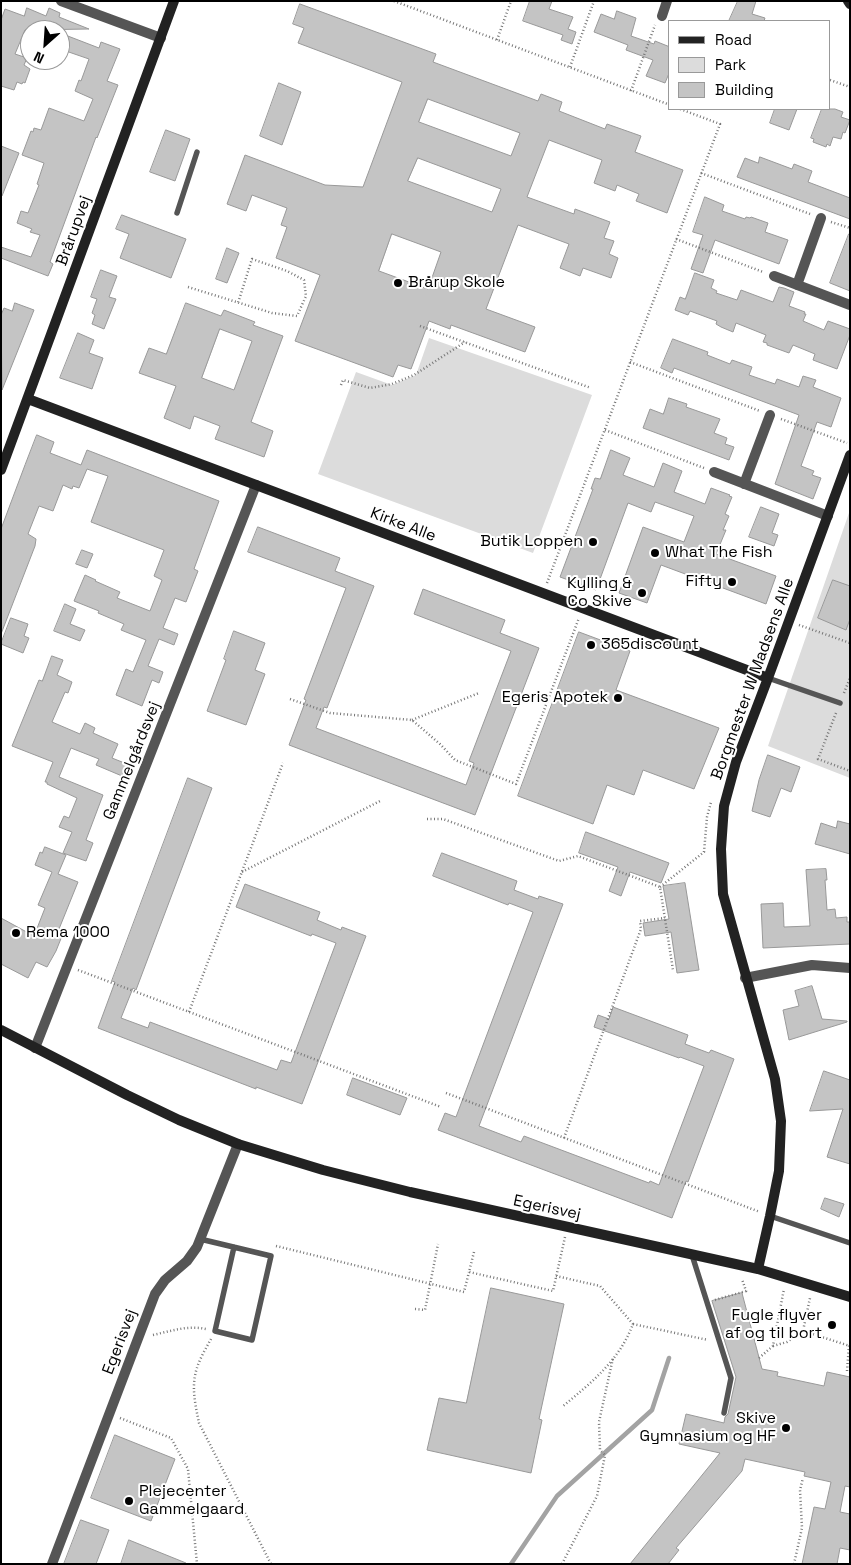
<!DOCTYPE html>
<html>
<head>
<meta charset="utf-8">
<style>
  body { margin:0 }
  #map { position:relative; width:851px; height:1565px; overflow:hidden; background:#fff; font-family:"Space Grotesk",sans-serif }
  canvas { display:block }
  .frame { position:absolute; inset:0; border:2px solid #000; pointer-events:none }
  .legend { position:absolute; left:668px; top:20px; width:162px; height:90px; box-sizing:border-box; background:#fff; border:1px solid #999; margin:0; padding:6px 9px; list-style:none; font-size:15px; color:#000 }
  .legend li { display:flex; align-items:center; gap:10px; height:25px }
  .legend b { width:25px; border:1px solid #999 }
  .north { position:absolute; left:20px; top:20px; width:50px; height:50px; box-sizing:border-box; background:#fff; border:1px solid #999; border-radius:50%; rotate:206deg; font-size:14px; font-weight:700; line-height:20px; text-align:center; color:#000 }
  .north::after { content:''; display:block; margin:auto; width:18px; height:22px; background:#000; clip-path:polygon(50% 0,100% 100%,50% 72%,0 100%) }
</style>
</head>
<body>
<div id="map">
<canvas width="851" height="1565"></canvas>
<div class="frame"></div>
<ul class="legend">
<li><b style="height:6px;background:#222"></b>Road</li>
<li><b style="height:14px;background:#dcdcdc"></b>Park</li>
<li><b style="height:14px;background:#c4c4c4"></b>Building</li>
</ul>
<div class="north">N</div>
</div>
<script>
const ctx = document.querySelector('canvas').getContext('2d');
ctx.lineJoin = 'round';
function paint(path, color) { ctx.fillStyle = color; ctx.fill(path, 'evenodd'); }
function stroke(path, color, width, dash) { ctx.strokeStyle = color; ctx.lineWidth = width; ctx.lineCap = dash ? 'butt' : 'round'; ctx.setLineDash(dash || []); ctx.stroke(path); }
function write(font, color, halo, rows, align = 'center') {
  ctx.font = font + ' "Space Grotesk",sans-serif'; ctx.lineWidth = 4; ctx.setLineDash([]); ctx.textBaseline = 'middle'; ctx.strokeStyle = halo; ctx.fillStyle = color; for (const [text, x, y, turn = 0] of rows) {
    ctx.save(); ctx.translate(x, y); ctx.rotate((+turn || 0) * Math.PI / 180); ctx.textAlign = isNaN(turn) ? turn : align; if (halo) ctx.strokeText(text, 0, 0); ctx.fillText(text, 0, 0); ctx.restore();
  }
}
paint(new Path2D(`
  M429,338L592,395L533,553L318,474L356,372L392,385L416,375Z
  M850,510V778L768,746Z`), '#dcdcdc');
stroke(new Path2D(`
  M511,1564L557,1496L652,1410L669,1358`), '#a3a3a3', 4.5);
const building = new Path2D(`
  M530,1H552L549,9L573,17L568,29L576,32L572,44L561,40L563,35L523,21Z
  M738,1H756L752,14L765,18L764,21H729Z
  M300,4L436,54L433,62L538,101L541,94L562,102L559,111L605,129L607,124L641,136L635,152L683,170L667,213L636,201L639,194L617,185L615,191L594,183L602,160L549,140L527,197L574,214L575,209L610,222L604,238L614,241L609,254L618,258L611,278L583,268L580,276L560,268L569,244L518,225L486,309L535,327L525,352L451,325L450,329L429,321L411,369L398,365L393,377L295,341L320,275L276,258L287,227L281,225L287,208L252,195L246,211L227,204L245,155L325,185L363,187L402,82L298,43L304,28L293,24ZM428,99L520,133L511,156L419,122ZM418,158L501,189L492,212L408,181ZM392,234L441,252L428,289L379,271Z
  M27,8L46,16L49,8L60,13L59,17L89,29L25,30L15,54L27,58L24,65L30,69L25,83L23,82L22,84L17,82L14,90L1,86V20L5,9L24,16Z
  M617,11L636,18L631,36L654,44L655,41L670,47V71L665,83L646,76L653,60L626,50L628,45L594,32L601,14L614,19Z
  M60,33L99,48L101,42L120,49L107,81L118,85L97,138L96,137L50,262L53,264L48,276L1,258V247L31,257L40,235L30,232L32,229L17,223L21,211L28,213L39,185L37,184L44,163L22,155L31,131L33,132L34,128L41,130L49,108L84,121L93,99L75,91L79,80L81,81L89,59L60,49Z
  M279,83L301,92L282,145L260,136Z
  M775,109H797L789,130L770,123Z
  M822,109H835L843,112L841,117L850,120L845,133L843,132L841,139L833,137L830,146L827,144L826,147L813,142L814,139L811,138Z
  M166,130L190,139L175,181L150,172Z
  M1,146L19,153L2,196H1Z
  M760,157L792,169L794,164L812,171L808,182L850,198V219L737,177L745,158L758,163Z
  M705,197L724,205L722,211L745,219L746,217L750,218L751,217L768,223L765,232L788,240L779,264L715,240L703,273L691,269L703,235L693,232Z
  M122,215L186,239L171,278L120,258L129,234L116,229Z
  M849,234H850V291L830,283Z
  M227,248L239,253L227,283L216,279Z
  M101,270L117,276L109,297L116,299L104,329L92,324L95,315L92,313L97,299L91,297Z
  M695,273L714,280L711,288L717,291L716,293L737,300L741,290L773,302L779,287L784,288L794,292L789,306L805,312L804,314H806L803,321L824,330L828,321L850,329V335L837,369L813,360L815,354L793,345L789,353L767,345V343L763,342L766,335L736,323L733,332L721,327L716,324L717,321L690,311L688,315L675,310L680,297L685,299Z
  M15,303L34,310L2,390L1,315L4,308L12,311Z
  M186,303L221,316L224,310L255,322L253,325L283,336L251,422L273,431L264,457L215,439L220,426L194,416L190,429L164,418L176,386L139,373L149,348L166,354ZM220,329L252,341L234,390L202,378Z
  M78,333L94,340L89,353L103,358L92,389L60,378Z
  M673,339L708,352L707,355L730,364L732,360L752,367L749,375L775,384L777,379L799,387L803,376L816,380L813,387L841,398L831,427L817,422L801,466L814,471L812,475L821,478L813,499L775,484L799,415L674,368L672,373L661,368Z
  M669,398L687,404L686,407L720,419L714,433L727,438L725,444L734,447L729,460L643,428L650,409L663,414Z
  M37,435L54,442L50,453L81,465L87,450L219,501L194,569L198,571L186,602L175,598L163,628L178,634L174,645L159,639L148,666L163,672L159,683L152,680L142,706L116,695L126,669L133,672L146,640L121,630L124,624L98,613L99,611L74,601L85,575L96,580L95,581L120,592L117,598L150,611L162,580L154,576L164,550L91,522L108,476L87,469L79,488L73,486L72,489L63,485L53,511L39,506L28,534L36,539L35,546L1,634V529L25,465Z
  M611,450L630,458L623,475L654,487L663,463L682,471L674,492L705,504L711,488L730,495L729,496L732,497L725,514L729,516L723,530H726L716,554L776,576L766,604L661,565L647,603L619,593L643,527L684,542L694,516L655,502L651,512L628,503L596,590L560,577L593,489H591L595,478L600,479Z
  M761,507L779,514L772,533L778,535L774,546L749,537Z
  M258,527L340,558L335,571L374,586L327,708L324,707L316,728L466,785L474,763L469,761L511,651L414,614L423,589L505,620L500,633L539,648L475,815L289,745L306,700L304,699L346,588L248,552Z
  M82,550L93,554L87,568L76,564Z
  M833,580L850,586V619L846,630L818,618Z
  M65,604L76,609L70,624L85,630L80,641L54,631Z
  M11,618L28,624L24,636L29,638L23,653L1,644Z
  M234,631L265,643L255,670L265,674L246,725L207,711L226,660L224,659Z
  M579,632L630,651L616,690L719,728L694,789L643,770L634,795L607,785L593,824L518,796Z
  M52,656L63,660L57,675L72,682L68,693L65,692L52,722L80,734L85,723L95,728L93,733L118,744L112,758L127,764L122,776L96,765L99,759L71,748L59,777L103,795L86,840L93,843L86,861L63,853L72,832L59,827L64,816L69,818L77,798L47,784V782H45L53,762L12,746L39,680L42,681Z
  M768,755L800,767L791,792L781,788L770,817L752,811L759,780Z
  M188,778L212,788L136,990L133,988L121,1018L148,1028L150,1022L277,1070L281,1060L291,1063L336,943L312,934L311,936L236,907L245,884L320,912L317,920L341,930L342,927L366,936L302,1104L256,1087V1089L98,1028L115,982L112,981Z
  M838,821L850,824V854L815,844L821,823L836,828Z
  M586,832L669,863L661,883L630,872L621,896L609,891L618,867L579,853Z
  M45,847L66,855L58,874L78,882L59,929L64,931L56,951L47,967L36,962L28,978L1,964V918L34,936L45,908L38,905L52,872L35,865L40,852L42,853Z
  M442,853L517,881L514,890L538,899L539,896L563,904L479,1126L521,1142L524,1136L649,1183L650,1181L659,1185L704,1066L680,1057L679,1058L594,1027L598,1015L609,1019L613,1007L688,1035L685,1044L709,1053L711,1050L734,1059L688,1182L686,1181L672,1218L438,1130L445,1113L456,1117L533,912L509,903L508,905L433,876Z
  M826,869L827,880H825L827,910L835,909L836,918L847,917V922H850V944L763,948L761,904L783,903L784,927L810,926L806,870Z
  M685,883L699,970L677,973L671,932L645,936L643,923L669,919L663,886Z
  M812,986L822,1019L847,1021V1022L789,1040L783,1010L799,1006L795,991Z
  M824,1071L850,1080V1164L827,1157L843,1109L810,1111Z
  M353,1078L407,1098L400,1115L347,1095Z
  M825,1198L844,1204L839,1217L821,1209Z
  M491,1288L564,1304L539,1419L542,1420L531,1473L427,1450L439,1398L466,1403Z
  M742,1293L762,1369L778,1372L777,1376L824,1386L827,1372L850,1377V1487L845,1486L840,1512L850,1514V1550L840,1548L837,1564H802L814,1507L825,1509L831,1482L804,1476L805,1472L745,1459L742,1471L676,1548L679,1550L668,1564H630L720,1453L679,1444L686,1414L724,1423L725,1417L728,1414L736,1377L712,1301Z
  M115,1435L175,1459L151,1521L91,1498Z
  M81,1520L109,1530L96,1564H64Z
  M129,1540L186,1563V1564H121Z`);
paint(building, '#c4c4c4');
stroke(building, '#999', 1);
stroke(new Path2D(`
  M394,1L670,105
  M497,40L511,1
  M570,67L594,1
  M830,80L850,87
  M631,91L655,25
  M701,173L810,214
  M831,222L850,228
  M676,239L763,272
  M188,287L272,313L297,316L306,296L304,280L287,271L252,259L238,303
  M420,326L591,388
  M630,362L760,411
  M341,385L343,380L370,388L392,384L414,375L465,342
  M781,419L847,443
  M605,430L704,468
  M547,583L720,124L680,109
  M799,625L850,643
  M844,693L850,678
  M290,699L330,713L412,720L440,744L455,760L516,784L579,618
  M836,713L818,759L850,771
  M412,720L479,693
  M427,819H443L559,861L578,856L660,887L673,970
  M242,872L380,801
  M660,887L704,852L707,817L711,802
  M78,970L441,1107
  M189,1012L283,763
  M446,1093L760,1212
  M564,1138L641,929L640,921L665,918
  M276,1246L464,1292L469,1272
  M474,1252L469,1272L553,1291L565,1237
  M556,1276L600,1286L633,1324C619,1361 592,1382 562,1407
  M715,1300L746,1291L742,1279
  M415,1309L425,1310L438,1244
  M633,1324L708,1340
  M803,1331L850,1346
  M153,1335C171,1331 188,1325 206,1329
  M211,1339C205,1350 197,1363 195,1376C192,1391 196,1408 199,1423L271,1564
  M773,1346L787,1342L803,1331L810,1298
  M759,1358L773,1346L784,1289
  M847,1371L849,1345
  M120,1418L171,1438L188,1469L197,1564
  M562,1564L597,1496L605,1455L600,1450L599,1422L613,1358
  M794,1564L802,1528L800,1490L803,1478`), '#777', 2.5, [1, 2.5]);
stroke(new Path2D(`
  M177,213L197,152
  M768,678L840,703
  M770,1216L850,1243
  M200,1239L271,1256L252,1340L215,1331L234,1247
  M692,1255L731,1378L724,1413`), '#555', 5.5);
stroke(new Path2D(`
  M61,1L161,38
  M662,16L667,1
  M774,276L850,305
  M797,285L821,218
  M714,472L828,516
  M744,484L770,415
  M745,978L812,965L850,968
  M35,1048L256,485
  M52,1564L155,1294L165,1280L187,1261L197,1247L238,1144`), '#555', 10);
stroke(new Path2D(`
  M848,1L850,4
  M28,399L768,678
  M1,470L174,1
  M1,1030L127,1095L179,1120L238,1144L323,1170L410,1192L758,1269L850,1297
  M758,1269L770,1216L779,1171L781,1121L775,1079L723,894L721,849L724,806L736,762L768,678L850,455`), '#222', 10);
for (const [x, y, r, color] of [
  [398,283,5,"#000"],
  [593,542,5,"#000"],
  [655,553,5,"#000"],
  [732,582,5,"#000"],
  [642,593,5,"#000"],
  [591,645,5,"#000"],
  [618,698,5,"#000"],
  [16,933,5,"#000"],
  [832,1325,5,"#000"],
  [786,1428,5,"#000"],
  [129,1501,5,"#000"]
]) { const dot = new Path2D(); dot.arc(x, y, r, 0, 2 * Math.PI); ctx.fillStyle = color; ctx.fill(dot); stroke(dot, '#fff', 2); }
write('16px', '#000', '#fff', [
  ["Brårupvej",74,231,-70],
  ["Kirke Alle",403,525,21],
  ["Borgmester W Madsens Alle",753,679,-70],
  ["Gammelgårdsvej",132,761,-68],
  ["Egerisvej",547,1208,12],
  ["Egerisvej",120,1342,-69]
]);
write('16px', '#000', '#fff', [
  ["Brårup Skole",408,283,"left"],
  ["Butik Loppen",583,542],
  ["What The Fish",665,553,"left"],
  ["Fifty",722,582],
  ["Kylling &",632,584],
  ["Co Skive",632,602],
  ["365discount",601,645,"left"],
  ["Egeris Apotek",608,698],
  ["Rema 1000",26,933,"left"],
  ["Fugle flyver",822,1316],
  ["af og til bort",822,1334],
  ["Skive",776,1419],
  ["Gymnasium og HF",776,1437],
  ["Plejecenter",139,1492,"left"],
  ["Gammelgaard",139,1510,"left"]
], 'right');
</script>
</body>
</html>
